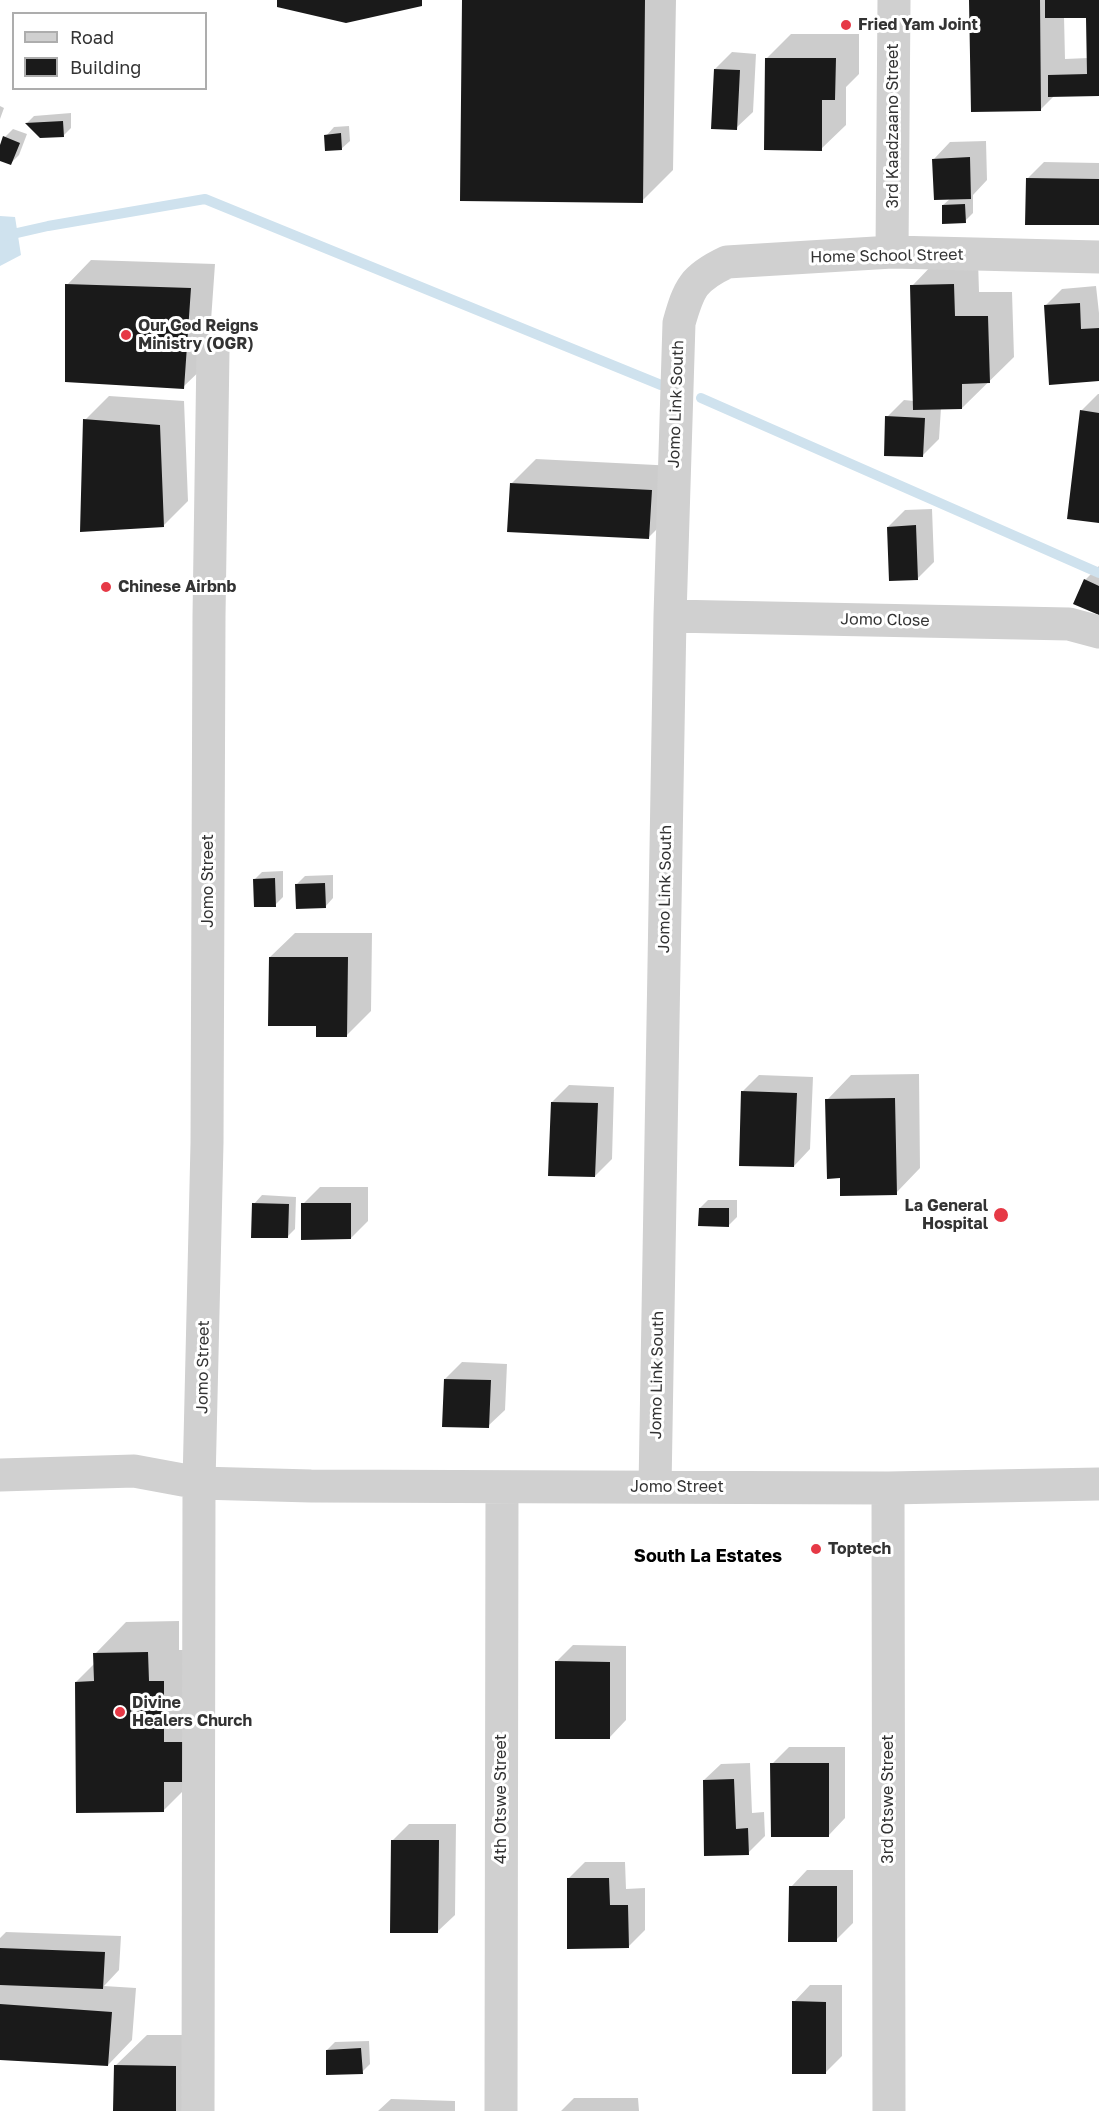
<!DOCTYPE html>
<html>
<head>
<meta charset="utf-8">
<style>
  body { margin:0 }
  #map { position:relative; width:1099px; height:2111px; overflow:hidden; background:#fff; font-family:"Golos Text",sans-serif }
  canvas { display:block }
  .legend { position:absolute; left:12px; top:12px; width:195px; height:78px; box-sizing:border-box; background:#fff; border:2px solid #adadad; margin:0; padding:8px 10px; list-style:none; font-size:18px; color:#333 }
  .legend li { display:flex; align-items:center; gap:12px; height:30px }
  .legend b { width:30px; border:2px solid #adadad }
</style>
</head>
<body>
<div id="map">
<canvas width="1099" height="2111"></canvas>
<ul class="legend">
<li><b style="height:8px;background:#d0d0d0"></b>Road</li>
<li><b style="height:16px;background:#1a1a1a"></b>Building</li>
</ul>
</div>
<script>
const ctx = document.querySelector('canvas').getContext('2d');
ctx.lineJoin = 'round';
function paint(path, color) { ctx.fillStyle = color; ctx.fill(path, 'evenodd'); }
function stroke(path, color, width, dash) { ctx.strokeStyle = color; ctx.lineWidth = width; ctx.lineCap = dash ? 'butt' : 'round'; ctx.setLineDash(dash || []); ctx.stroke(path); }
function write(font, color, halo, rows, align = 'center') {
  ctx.font = font + ' "Golos Text",sans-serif'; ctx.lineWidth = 6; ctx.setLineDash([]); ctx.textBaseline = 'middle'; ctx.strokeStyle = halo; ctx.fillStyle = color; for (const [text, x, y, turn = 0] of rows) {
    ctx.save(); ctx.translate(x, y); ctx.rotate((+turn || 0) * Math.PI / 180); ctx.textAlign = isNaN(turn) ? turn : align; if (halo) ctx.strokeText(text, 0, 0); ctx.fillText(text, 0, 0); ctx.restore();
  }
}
paint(new Path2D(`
  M0,216L15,217L21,255L0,266Z`), '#cfe2ee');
paint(new Path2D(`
  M464,0H676L673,170L642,201Z
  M971,0H1099V94L1055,95L1041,109ZM1064,16H1090L1088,58L1065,59Z
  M791,34H859V74L846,87V125L821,149L767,58Z
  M732,52L756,54L753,112L736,128L715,69Z
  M0,106L4,108L0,119Z
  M71,113V128L63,136L27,123L34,116Z
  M349,126L350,141L341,149L326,136L334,127Z
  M13,129L27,134L19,155L11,163L0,159V149L5,137Z
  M986,141L987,180L973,195V213L965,221L943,205L951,198L934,159L950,142Z
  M1044,162L1099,163V224L1027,179Z
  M91,260L215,264L208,363L183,387L67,285Z
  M978,260L979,292H1012L1014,357L962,408H941L939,439L922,456L887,417L904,400L914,401L912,286L936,261Z
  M1096,286L1099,313V380L1045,306L1062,289Z
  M1098,394H1099V522L1081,411Z
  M109,396L184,401L188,501L164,525L85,420Z
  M536,459L676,466L673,513L648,538L512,483Z
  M932,509L934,562L917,579L888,527L905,510Z
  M1099,566V613L1085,580Z
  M283,871V897L275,905L254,880L262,872Z
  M333,875V898L325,907L297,884L305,876Z
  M295,933H372L371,1011L347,1035L318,1025L270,957Z
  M919,1074L920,1168L896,1193L842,1176L827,1100L851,1075Z
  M759,1075L813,1077L810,1149L794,1166L743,1091Z
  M569,1085L614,1087L612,1159L595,1176L552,1102Z
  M320,1187H368V1221L351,1238L303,1204Z
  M262,1195L296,1197L295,1229L287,1237L254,1204Z
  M708,1200H737V1217L729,1225L700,1208Z
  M462,1362L507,1364L505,1410L488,1426L445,1379Z
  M179,1621V1650H195V1779L164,1810L76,1682L95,1663V1654L126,1622Z
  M573,1645L626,1646V1720L610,1737L556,1662Z
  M789,1747H845V1818L829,1835L772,1764Z
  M750,1763L752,1813L764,1812L765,1836L748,1853L704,1780L721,1764Z
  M409,1824H456L455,1915L438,1931L392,1841Z
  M585,1862H625L626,1889L645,1888V1930L628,1947L568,1879Z
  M807,1870H853V1923L836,1940L791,1887Z
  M6,1932L121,1936L119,1970L104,1986L136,1988L132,2040L108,2065L0,2058V1938Z
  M810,1985H842V2056L825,2073L794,2002Z
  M147,2035H207L206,2111H115V2066Z
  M369,2041L370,2064L362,2072L327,2050L335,2042Z
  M574,2098H638L639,2111H561Z
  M391,2099L455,2101V2111H378Z`), '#0003');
stroke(new Path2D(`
  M0,237L48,226L205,199L661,385
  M701,398L1099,573`), '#cfe2ee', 10);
paint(new Path2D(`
  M277,0H422V6L346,23L277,7Z
  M462,0H645L643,203L460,201Z
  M969,0H1040L1041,111L971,112Z
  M1045,0H1099V96L1048,97V75L1087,74L1086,18H1045Z
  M765,58H836L835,100H822V151L764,150Z
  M714,69L740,70L737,130L711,129Z
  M63,121L64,137L40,138L25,123Z
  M341,133L342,150L325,151L324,135Z
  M3,136L20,143L11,165L0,161V145Z
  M970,157L971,199L934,200L932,159Z
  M1026,178L1099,179V225H1025Z
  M965,204L966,223L942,224V205Z
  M65,284L191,288L184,389L65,382Z
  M954,284L955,316H988L990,383L962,384V409L913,410L910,285Z
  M1080,303L1081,329L1099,328V381L1049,385L1044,305Z
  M1080,410L1099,413V523L1067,519Z
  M885,416L925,418L923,457L884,456Z
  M83,419L160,425L164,527L80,532Z
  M510,483L652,490L649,539L507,532Z
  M916,525L918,580L889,581L887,527Z
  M1084,579L1099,586V615L1073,604Z
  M275,878L276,907H254L253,879Z
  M325,883L326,908L296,909L295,884Z
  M269,957H348L347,1037H316V1026H268Z
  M741,1091L797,1093L794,1167L739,1166Z
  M895,1098L897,1195L840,1196V1178L827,1179L825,1099Z
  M551,1102L598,1103L595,1177L548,1176Z
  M252,1203L289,1204L288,1238H251Z
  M301,1203H351V1239L301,1240Z
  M699,1208H729V1227L698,1226Z
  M444,1379L491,1380L489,1428L442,1427Z
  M148,1652L149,1681H164V1742H184V1782H164V1812L76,1813L75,1682L94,1681L93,1653Z
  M555,1661L610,1662V1739H555Z
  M770,1763H829V1837H771Z
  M734,1779L736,1829L748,1828L749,1855L704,1856L703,1780Z
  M391,1840H439L438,1933H390Z
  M567,1878H609L610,1905H628L629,1948L567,1949Z
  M789,1886H837V1942H788Z
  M0,1948L105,1952L103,1989L0,1985Z
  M792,2001L826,2002V2074H792Z
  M0,2004L112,2012L108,2066L0,2060Z
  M361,2048L363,2074L326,2075V2050Z
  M114,2065L176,2066V2111H113Z`), '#1a1a1a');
stroke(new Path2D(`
  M892,252L894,0
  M213,351L209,616L207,1143L199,1483L311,1486L888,1488L1099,1484
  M670,616L1069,624L1099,632
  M0,1475L134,1471L199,1483L198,2111
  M655,1487L670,616L679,323C689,288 693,278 727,262L892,252L1099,257
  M888,1488L889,2111
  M501,2111L502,1487`), '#d0d0d0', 33);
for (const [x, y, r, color] of [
  [846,25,6,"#e63946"],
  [126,335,6,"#e63946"],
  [106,587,6,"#e63946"],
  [1001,1215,8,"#e63946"],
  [816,1549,6,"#e63946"],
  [120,1712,6,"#e63946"]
]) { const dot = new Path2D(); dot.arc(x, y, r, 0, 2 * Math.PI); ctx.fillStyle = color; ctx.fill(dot); stroke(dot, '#fff', 2); }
write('bold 16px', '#333', '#fff', [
  ["Fried Yam Joint",858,25],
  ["Our God Reigns",138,326],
  ["Ministry (OGR)",138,344],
  ["Chinese Airbnb",118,587],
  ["La General",988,1206,"right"],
  ["Hospital",988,1224,"right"],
  ["Toptech",828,1549],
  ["Divine",132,1703],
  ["Healers Church",132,1721]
], 'left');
write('16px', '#333', '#fff', [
  ["3rd Kaadzaano Street",893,126,-90],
  ["Home School Street",887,256,-1],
  ["Jomo Link South",676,404,-88],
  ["Jomo Close",885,620,1],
  ["Jomo Street",208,881,-90],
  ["Jomo Link South",665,889,-89],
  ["Jomo Street",203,1367,-89],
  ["Jomo Link South",657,1375,-89],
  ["Jomo Street",677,1487],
  ["4th Otswe Street",501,1799,-90],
  ["3rd Otswe Street",888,1799,-90]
]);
write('bold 18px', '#000', '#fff', [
  ["South La Estates",708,1556]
]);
</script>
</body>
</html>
